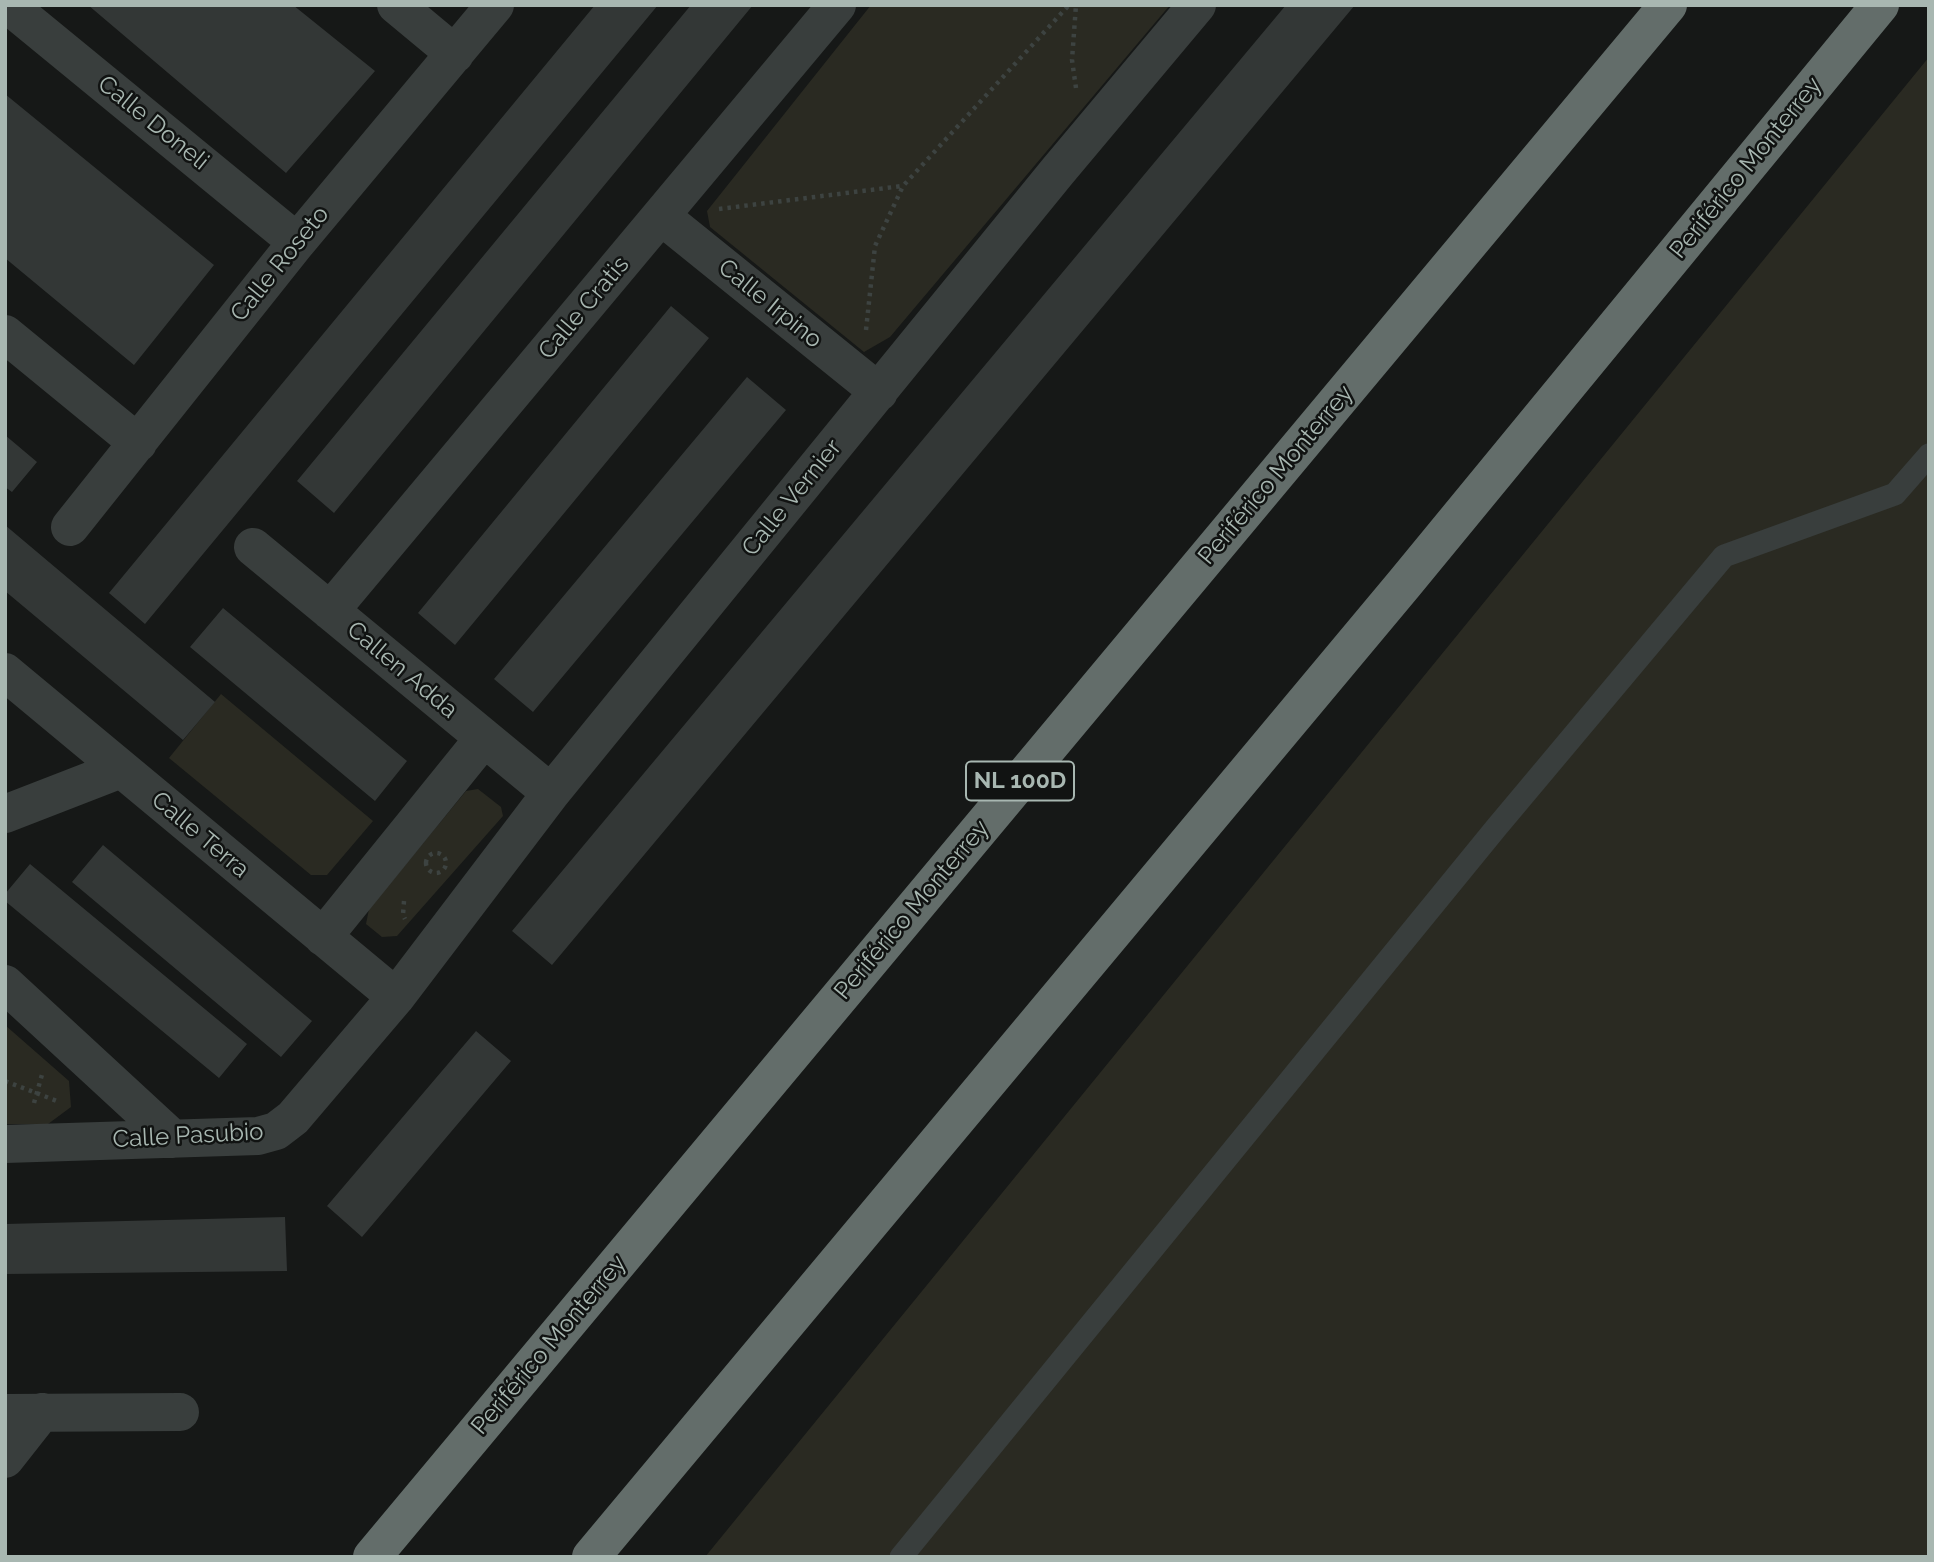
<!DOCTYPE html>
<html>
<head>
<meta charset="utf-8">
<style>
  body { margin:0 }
  #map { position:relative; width:1934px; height:1562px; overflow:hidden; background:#161817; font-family:Raleway,sans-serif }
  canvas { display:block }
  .frame { position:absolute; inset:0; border:7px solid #a8b7b1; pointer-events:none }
</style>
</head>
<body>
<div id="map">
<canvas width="1934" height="1562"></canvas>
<div class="frame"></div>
</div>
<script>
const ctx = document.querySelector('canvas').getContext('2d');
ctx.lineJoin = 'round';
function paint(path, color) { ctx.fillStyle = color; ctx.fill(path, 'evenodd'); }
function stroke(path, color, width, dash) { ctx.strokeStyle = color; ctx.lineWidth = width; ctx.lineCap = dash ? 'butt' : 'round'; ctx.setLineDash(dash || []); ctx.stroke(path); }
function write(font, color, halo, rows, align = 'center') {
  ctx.font = font + ' Raleway,sans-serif'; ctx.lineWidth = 5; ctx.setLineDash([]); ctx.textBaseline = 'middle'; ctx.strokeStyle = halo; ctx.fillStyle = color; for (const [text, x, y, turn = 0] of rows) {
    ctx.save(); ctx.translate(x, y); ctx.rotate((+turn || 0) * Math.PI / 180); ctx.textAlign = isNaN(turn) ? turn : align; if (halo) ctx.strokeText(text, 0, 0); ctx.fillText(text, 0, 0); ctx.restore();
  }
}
paint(new Path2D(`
  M871,5H1170L890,337L864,352L710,227L707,211Z
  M1929,57V1557H705Z
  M221,694L373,821L327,875H311L169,758Z
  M478,789L501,807L503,816L397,936L382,937L366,924L369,909L466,791Z
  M5,1025L69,1081L71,1107L48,1124H5Z`), '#2a2a22');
paint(new Path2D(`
  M88,5H293L375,71L286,173Z
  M595,5H658L145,624L109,593Z
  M691,5H753L334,513L297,481Z
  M1286,5H1355L552,965L512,931Z
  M5,94L214,265L134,365L5,258Z
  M671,306L709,338L455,645L418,613Z
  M747,377L786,410L533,712L494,679Z
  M5,435L37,462L12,492L5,487Z
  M5,525L215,702L183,740L5,591Z
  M223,608L407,761L375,801L190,647Z
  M103,845L312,1021L281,1057L72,882Z
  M30,864L247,1044L219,1078L5,901V894Z
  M476,1031L511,1061L362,1237L327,1206Z
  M285,1217L287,1271L5,1274V1224Z`), '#333736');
stroke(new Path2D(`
  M1076,88L1072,60L1076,5
  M719,209L902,186
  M866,330L875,246L903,186L1069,5
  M426 863a10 10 0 1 1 20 0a10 10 0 1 1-20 0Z
  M404,901L403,915L405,919
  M5,1081L57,1101
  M34,1103L43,1071`), '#3d4341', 4.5, [3.5, 5]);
stroke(new Path2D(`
  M901,1557L1496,828L1724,556L1895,494L1929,455`), '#393e3d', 23);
stroke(new Path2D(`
  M8,5L297,242
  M396,5L455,54
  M661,216L879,392
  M5,334L138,443
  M70,527L297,242L495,5
  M253,547L551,793
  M330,611L837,5
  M5,672L396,997
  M5,814L121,769
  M323,937L484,738
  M5,984L173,1139
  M5,1144L258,1136L276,1131L293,1118L396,997L551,793L1057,172L1197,5
  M5,1413L180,1412
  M5,1459L42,1412`), '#393e3d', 38);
stroke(new Path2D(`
  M372,1557L1668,5
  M591,1557L1404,584L1880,5`), '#636d6a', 38);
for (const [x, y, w] of [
  [1020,781,108]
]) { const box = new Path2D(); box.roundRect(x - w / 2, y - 19.5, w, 39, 5); ctx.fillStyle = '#111312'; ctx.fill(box); stroke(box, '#a8b7b1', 2); }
write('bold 23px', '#a8b7b1', null, [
  ["NL 100D",1020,781]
]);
write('24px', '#a8b7b1', '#111312', [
  ["Calle Doneli",153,123,39],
  ["Periférico Monterrey",1746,168,-51],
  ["Calle Roseto",280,264,-51],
  ["Calle Irpino",770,304,39],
  ["Calle Cratis",584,308,-50],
  ["Periférico Monterrey",1276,475,-50],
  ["Calle Vernier",792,498,-51],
  ["Callen Adda",402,670,40],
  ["Calle Terra",200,835,40],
  ["Periférico Monterrey",912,910,-50],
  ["Calle Pasubio",188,1136,-3],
  ["Periférico Monterrey",549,1345,-50]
]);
</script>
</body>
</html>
